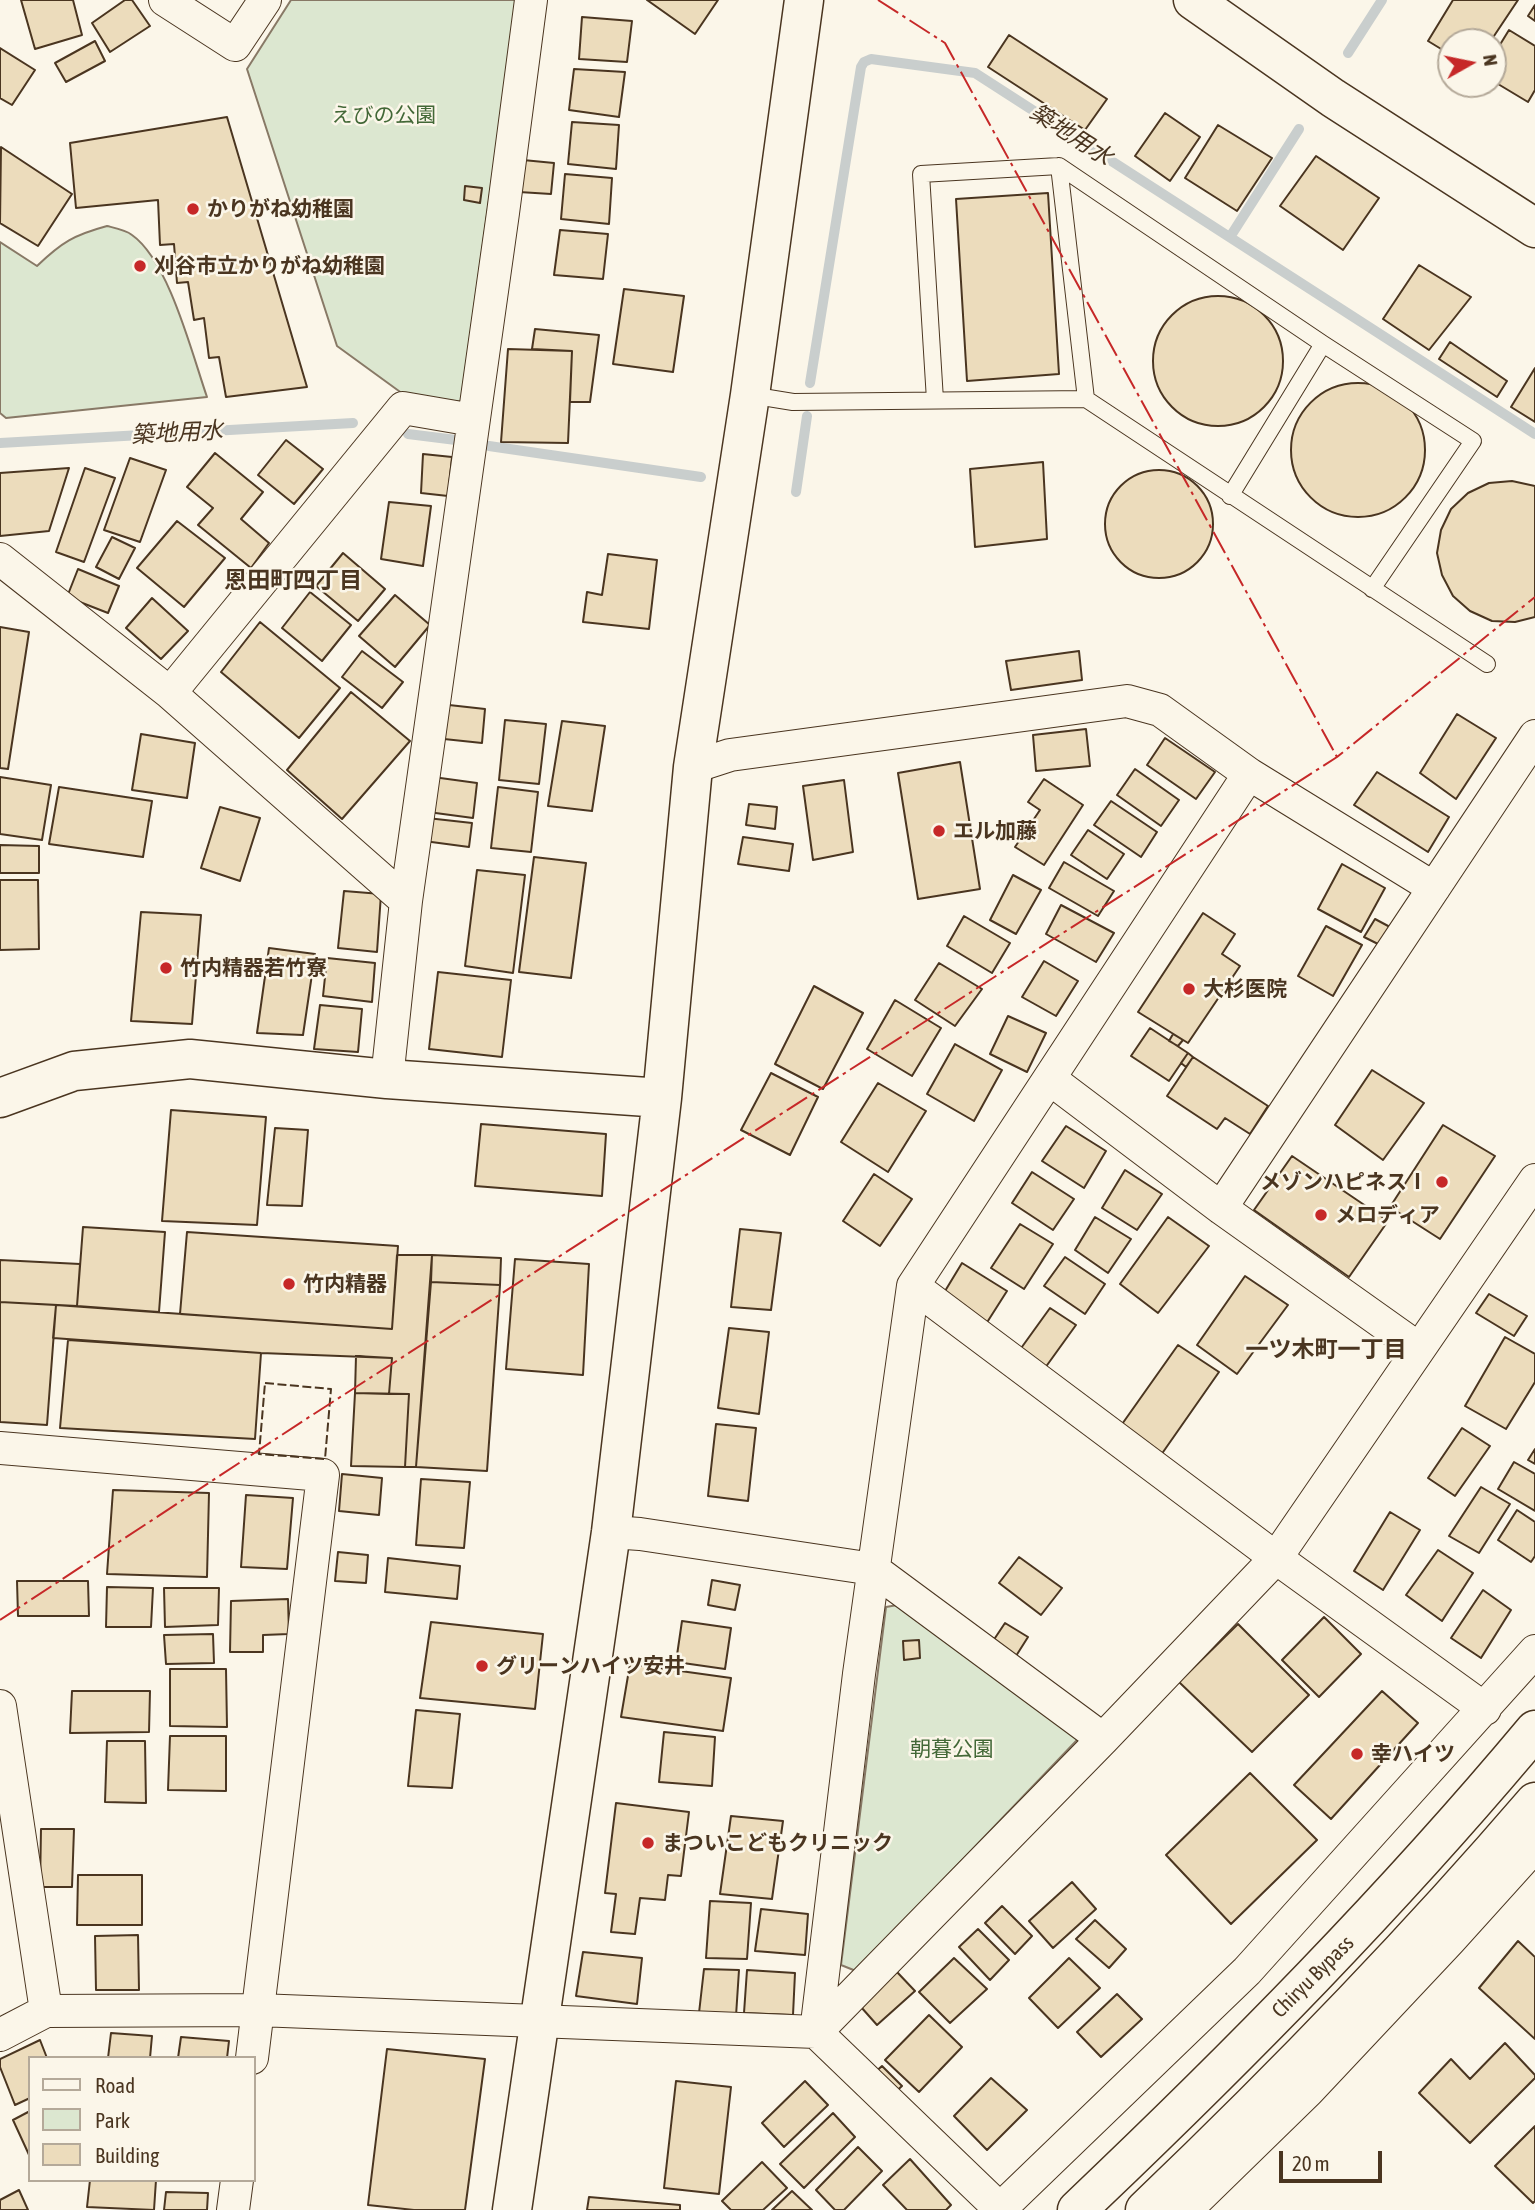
<!DOCTYPE html>
<html>
<head>
<meta charset="utf-8">
<style>
  body { margin:0 }
  #map { position:relative; width:1535px; height:2210px; overflow:hidden; background:#fbf6e9; font-family:"Asap Condensed",sans-serif }
  canvas { display:block }
  .legend { position:absolute; left:28px; top:2056px; width:228px; height:126px; box-sizing:border-box; background:#fbf6e9; border:2px solid #b4a999; margin:0; padding:9px 12px; list-style:none; font-size:21px; color:#4a3520 }
  .legend li { display:flex; align-items:center; gap:14px; height:35px }
  .legend b { width:35px; border:2px solid #b4a999 }
  .north { position:absolute; left:1437px; top:28px; width:70px; height:70px; box-sizing:border-box; background:#fbf6e9; border:2px solid #b4a999; border-radius:50%; rotate:81deg; font-size:19px; font-weight:700; line-height:28px; text-align:center; color:#4a3520 }
  .north::after { content:''; display:block; margin:auto; width:24px; height:32px; background:#c62828; clip-path:polygon(50% 0,100% 100%,50% 72%,0 100%) }
  .scale { position:absolute; left:1279px; top:2151px; width:103px; height:32px; box-sizing:border-box; border:4px solid #4a3520; border-top:0; padding-left:9px; font-size:21px; line-height:24px; white-space:nowrap; color:#4a3520; -webkit-text-stroke:5px #fbf6e9; paint-order:stroke }
</style>
</head>
<body>
<div id="map">
<canvas width="1535" height="2210"></canvas>
<ul class="legend">
<li><b style="height:9px;background:#fbf6e9"></b>Road</li>
<li><b style="height:19px;background:#dce7d0"></b>Park</li>
<li><b style="height:19px;background:#ecdcbc"></b>Building</li>
</ul>
<div class="north">N</div>
<div class="scale">20 m</div>
</div>
<script>
const ctx = document.querySelector('canvas').getContext('2d');
ctx.lineJoin = 'round';
function paint(path, color) { ctx.fillStyle = color; ctx.fill(path, 'evenodd'); }
function stroke(path, color, width, dash) { ctx.strokeStyle = color; ctx.lineWidth = width; ctx.lineCap = dash ? 'butt' : 'round'; ctx.setLineDash(dash || []); ctx.stroke(path); }
function write(font, color, halo, rows, align = 'center') {
  ctx.font = font + ' "Asap Condensed","Noto Sans JP",sans-serif'; ctx.lineWidth = 5; ctx.setLineDash([]); ctx.textBaseline = 'middle'; ctx.strokeStyle = halo; ctx.fillStyle = color; for (const [text, x, y, turn = 0] of rows) {
    ctx.save(); ctx.translate(x, y); ctx.rotate((+turn || 0) * Math.PI / 180); ctx.textAlign = isNaN(turn) ? turn : align; if (halo) ctx.strokeText(text, 0, 0); ctx.fillText(text, 0, 0); ctx.restore();
  }
}
const green = new Path2D(`
  M291,0H517L461,402L403,394L337,346L247,69Z
  M107,226C115,228 126,230 132,235C169,261 192,354 207,397L6,418L0,413V242L37,266C62,242 74,235 107,226Z
  M903,1604L1078,1739L856,1971L841,1965L886,1607Z`);
paint(green, '#dce7d0');
stroke(green, '#887966', 2);
stroke(new Path2D(`
  M1348,53L1382,0
  M1230,237L1299,129
  M810,383L861,67L864,62L871,59L975,73L1535,434
  M408,434L456,440
  M0,443L353,423
  M489,446L701,477
  M796,492L807,416`), '#c9cecd', 10);
const building = new Path2D(`
  M21,0H73L82,35L35,49Z
  M125,0H132L150,26L110,52L92,23Z
  M647,0H718L695,34Z
  M1453,0H1518L1490,42H1451V55L1428,41Z
  M1535,5V21L1528,16Z
  M582,17L632,21L627,62L579,59Z
  M1509,30L1535,46V90L1528,102L1493,81V56Z
  M1009,35L1107,99L1085,130L988,67Z
  M95,41L105,61L66,82L55,63Z
  M0,48L35,70L12,105L0,98Z
  M574,69L625,72L619,117L569,110Z
  M1165,113L1200,137L1170,181L1135,156Z
  M227,117L307,387L226,397L219,357L209,358L204,318L194,320L188,282L177,283L174,244L160,245L158,200L76,208L70,143Z
  M572,122L619,125L616,169L568,164Z
  M1218,125L1272,158L1237,211L1185,178Z
  M1,147L72,194L38,246L0,223Z
  M1316,156L1379,198L1343,250L1280,206Z
  M523,160L554,163L551,194L519,192Z
  M565,174L612,178L609,224L561,219Z
  M465,186L482,188L480,203L464,200Z
  M1048,193L1059,374L967,381L956,199Z
  M560,230L608,234L603,279L554,275Z
  M1419,265L1471,297L1429,350L1383,319Z
  M624,289L684,296L673,372L613,364Z
  M1153 361a65 65 0 1 1 130 0a65 65 0 1 1-130 0Z
  M535,329L599,335L590,402H570L572,351L532,349Z
  M1450,342L1507,381L1497,397L1439,359Z
  M508,349L572,351L568,443L501,442Z
  M1535,368V422L1511,407Z
  M1291 450a67 67 0 1 1 134 0a67 67 0 1 1-134 0Z
  M286,440L323,469L294,504L258,475Z
  M215,453L263,492L241,519L269,543L251,568L198,525L213,508L187,487Z
  M423,454L452,457L448,496L421,493Z
  M130,458L166,470L140,542L104,530Z
  M1043,462L1047,539L975,547L970,469Z
  M69,468L49,531L0,536V473Z
  M85,468L115,478L84,562L56,552Z
  M1105 524a54 54 0 1 1 108 0a54 54 0 1 1-108 0Z
  M1512,481L1535,486V617L1515,622L1492,621L1470,611L1453,596L1442,575L1437,553L1441,530L1451,509L1468,493L1489,483Z
  M389,502L431,506L423,566L381,559Z
  M177,521L225,558L184,607L137,568Z
  M112,537L135,548L119,579L96,567Z
  M343,553L385,589L358,621L316,586Z
  M608,554L657,560L649,629L583,622L587,592L602,595Z
  M78,569L119,586L108,613L67,597Z
  M310,592L351,625L322,661L282,628Z
  M395,595L430,625L395,667L359,636Z
  M152,598L188,631L161,659L126,628Z
  M260,622L340,688L299,738L221,672Z
  M0,627L29,632L8,769L0,768Z
  M362,651L403,682L382,708L342,677Z
  M1079,651L1082,680L1011,690L1006,661Z
  M351,692L410,741L342,819L287,770Z
  M449,705L485,709L482,743L444,739Z
  M1457,714L1496,738L1456,799L1420,773Z
  M505,720L546,724L539,784L499,780Z
  M562,721L605,726L592,811L548,806Z
  M1086,729L1090,766L1036,771L1033,735Z
  M141,734L195,743L187,798L132,790Z
  M1165,738L1215,772L1196,799L1147,765Z
  M960,762L980,889L918,899L898,773Z
  M1135,769L1179,800L1161,826L1117,795Z
  M1377,772L1449,817L1428,852L1354,805Z
  M0,777L51,785L42,840L0,834Z
  M433,777L477,783L473,818L428,812Z
  M1044,779L1083,805L1044,865L1015,847L1040,810L1028,802Z
  M844,780L853,852L813,860L803,786Z
  M59,787L152,801L143,857L49,844Z
  M498,787L538,792L531,852L491,848Z
  M1111,801L1157,832L1141,857L1094,825Z
  M749,804L777,807L775,829L746,825Z
  M220,807L260,818L240,881L201,868Z
  M427,818L472,823L469,847L424,841Z
  M1088,830L1124,854L1107,879L1071,855Z
  M743,837L793,844L789,871L738,864Z
  M0,845L39,846V873H0Z
  M534,857L586,863L571,978L519,972Z
  M1064,862L1114,891L1098,916L1049,888Z
  M1342,864L1385,888L1361,932L1318,909Z
  M477,870L525,875L513,973L465,966Z
  M1013,875L1041,890L1016,934L990,920Z
  M0,880H38L39,949L0,950Z
  M344,891L381,894L377,952L338,948Z
  M1061,905L1114,933L1096,962L1046,934Z
  M141,912L201,915L192,1024L131,1021Z
  M1203,913L1235,934L1222,954L1240,966L1188,1043L1138,1012Z
  M964,916L1010,943L992,973L947,946Z
  M1375,919L1390,927L1380,945L1364,937Z
  M1326,926L1362,945L1333,996L1298,976Z
  M269,948L315,954L303,1035L257,1033Z
  M327,958L375,963L372,1002L323,996Z
  M1044,961L1078,981L1056,1016L1022,997Z
  M939,963L982,989L955,1026L915,1000Z
  M438,972L511,980L502,1057L429,1049Z
  M814,986L863,1013L823,1089L775,1064Z
  M895,1000L941,1028L912,1076L867,1049Z
  M320,1005L362,1009L358,1052L314,1049Z
  M1008,1016L1046,1033L1027,1072L990,1054Z
  M1150,1028L1188,1053L1169,1081L1131,1056Z
  M1173,1034L1183,1040L1178,1046L1169,1041Z
  M955,1044L1002,1070L974,1121L927,1094Z
  M1188,1053L1193,1057L1186,1067L1181,1063Z
  M1193,1057L1268,1106L1250,1134L1225,1118L1217,1129L1167,1096Z
  M1372,1070L1424,1103L1383,1160L1335,1125Z
  M771,1073L818,1097L790,1155L741,1130Z
  M878,1083L926,1111L888,1172L841,1142Z
  M171,1110L266,1117L257,1225L162,1221Z
  M481,1124L606,1134L602,1196L475,1186Z
  M1443,1125L1495,1156L1440,1239L1390,1207Z
  M1066,1126L1106,1151L1084,1188L1042,1161Z
  M275,1128L308,1130L302,1206L267,1205Z
  M1292,1156L1388,1221L1349,1277L1254,1210Z
  M1125,1170L1162,1194L1137,1230L1102,1208Z
  M1032,1172L1074,1199L1053,1230L1012,1203Z
  M874,1174L912,1199L880,1246L843,1221Z
  M1095,1217L1131,1239L1108,1273L1075,1250Z
  M1168,1217L1209,1246L1158,1313L1120,1284Z
  M1020,1224L1053,1244L1024,1289L991,1268Z
  M83,1227L165,1232L159,1312L77,1306Z
  M740,1229L781,1233L771,1310L731,1307Z
  M187,1232L398,1246L392,1329L180,1314Z
  M397,1255H432L416,1467H405L409,1394H389L392,1358L261,1353L53,1338L56,1305L392,1329Z
  M432,1255L501,1258L500,1285L431,1282Z
  M1065,1257L1105,1284L1085,1314L1044,1286Z
  M515,1259L589,1264L583,1375L506,1369Z
  M0,1260L80,1264L77,1306L0,1302Z
  M962,1263L1007,1291L986,1324L942,1296Z
  M1245,1276L1288,1305L1237,1374L1197,1345Z
  M431,1282L500,1285L487,1471L416,1467Z
  M1489,1294L1527,1316L1514,1336L1476,1313Z
  M0,1302L56,1305L47,1425L0,1422Z
  M1050,1308L1076,1325L1045,1368L1019,1351Z
  M729,1328L769,1332L759,1414L718,1408Z
  M1505,1337L1535,1354V1382L1506,1429L1465,1406Z
  M68,1340L261,1353L255,1439L60,1428Z
  M1178,1345L1219,1372L1161,1455L1120,1427Z
  M356,1356L392,1358L389,1394L355,1393Z
  M355,1393L409,1394L405,1467L351,1466Z
  M716,1424L756,1428L748,1501L708,1496Z
  M1462,1428L1490,1446L1455,1496L1428,1478Z
  M1535,1449V1464L1528,1460Z
  M1514,1462L1535,1474V1511L1498,1489Z
  M342,1474L382,1478L379,1515L339,1511Z
  M421,1479L470,1482L464,1548L416,1545Z
  M1481,1487L1510,1504L1479,1553L1449,1536Z
  M113,1490L209,1493L207,1577L107,1574Z
  M246,1495L293,1498L287,1569L241,1567Z
  M1517,1510L1535,1522V1556L1531,1562L1498,1540Z
  M1390,1512L1420,1530L1383,1590L1354,1571Z
  M1438,1550L1473,1573L1442,1621L1406,1595Z
  M338,1552L368,1555L366,1583L335,1581Z
  M1019,1557L1062,1588L1041,1615L999,1583Z
  M388,1558L460,1566L457,1599L385,1592Z
  M712,1580L740,1585L735,1610L708,1605Z
  M17,1581H88L89,1616H18Z
  M107,1587L153,1588L151,1627H106Z
  M164,1588H219L218,1625L165,1627Z
  M1483,1590L1511,1610L1481,1658L1451,1638Z
  M288,1599L289,1634L263,1635V1652H230L231,1601Z
  M1324,1617L1361,1654L1319,1697L1282,1660Z
  M682,1621L731,1628L725,1669L676,1662Z
  M431,1622L543,1634L535,1709L420,1698Z
  M1005,1623L1028,1637L1016,1656L993,1641Z
  M1238,1624L1309,1695L1252,1752L1179,1682Z
  M213,1634L214,1663L166,1664L164,1635Z
  M919,1640L920,1658L904,1660L903,1641Z
  M630,1664L731,1678L723,1731L621,1717Z
  M170,1669H226L227,1727L170,1726Z
  M72,1691H150L149,1732L70,1733Z
  M1382,1691L1418,1723L1331,1819L1294,1785Z
  M416,1710L460,1714L452,1788L408,1786Z
  M664,1732L715,1737L712,1786L659,1782Z
  M170,1736H226V1791L168,1790Z
  M107,1741H145L146,1803L105,1802Z
  M1250,1773L1317,1840L1231,1924L1166,1855Z
  M616,1803L689,1812L681,1876L668,1875L665,1900L640,1898L635,1934L611,1932L616,1894L605,1893Z
  M731,1816L783,1821L772,1899L720,1894Z
  M41,1829H74L72,1887H40Z
  M78,1875H142V1925H77Z
  M1072,1882L1096,1909L1053,1948L1029,1921Z
  M710,1901L751,1903L747,1959L706,1958Z
  M1002,1906L1032,1936L1015,1954L985,1923Z
  M761,1909L808,1914L805,1955L755,1951Z
  M1095,1920L1126,1949L1109,1968L1076,1939Z
  M978,1929L1009,1960L990,1980L959,1947Z
  M138,1935L139,1990H96L95,1936Z
  M1518,1941L1535,1957V2039L1479,1988Z
  M583,1952L642,1958L637,2004L576,1996Z
  M954,1958L987,1989L950,2023L919,1992Z
  M1069,1958L1100,1988L1058,2028L1029,1998Z
  M704,1969L739,1970L736,2016L699,2013Z
  M747,1970L795,1973L793,2015L744,2013Z
  M897,1972L915,1991L877,2025L861,2007Z
  M1117,1994L1142,2019L1101,2057L1077,2032Z
  M929,2015L962,2047L919,2092L885,2060Z
  M111,2033L152,2036L150,2058H108Z
  M181,2037L229,2041L227,2058H178Z
  M40,2040L47,2058H30V2098L15,2105L0,2067V2059Z
  M1505,2043L1535,2075V2078L1470,2143L1419,2093L1451,2059L1470,2079Z
  M387,2049L485,2059L465,2210H414L368,2205Z
  M882,2066L902,2086L891,2096L871,2076Z
  M991,2078L1027,2110L987,2150L954,2116Z
  M676,2081L731,2087L719,2194L664,2188Z
  M805,2081L828,2105L784,2147L762,2123Z
  M30,2111V2157L13,2120Z
  M833,2113L855,2137L804,2188L780,2164Z
  M1535,2126V2201L1533,2203L1495,2166Z
  M858,2147L882,2171L844,2210H835L816,2190Z
  M910,2159L951,2205L946,2210H907L883,2185Z
  M762,2162L787,2188L763,2210H731L722,2201Z
  M90,2180H156L154,2210L87,2207Z
  M19,2190L28,2210H0V2200Z
  M792,2191L812,2210H772Z
  M166,2192L208,2193L207,2210H164Z
  M589,2197L680,2205V2210H587Z`);
paint(building, '#ecdcbc');
stroke(building, '#4a3520', 2);
const lane = new Path2D(`
  M1059,166L1086,399
  M750,395L793,402L1086,399L1487,664
  M935,400L921,174L1059,166L1323,344L1473,441L1372,589
  M1230,496L1323,344`);
const street = new Path2D(`
  M165,0L235,45L265,0
  M0,559L170,693L406,901L387,1079
  M170,693L403,408L473,420
  M693,767L730,755L1127,701L1160,710L1249,774L1434,888
  M406,901L503,213L531,0
  M1050,1079L1221,1208L1418,1348
  M1221,1208L1535,736
  M913,1286L1276,1558L1485,1709
  M0,1448L323,1475L252,2058
  M611,1532L640,1534L873,1569L1103,1739
  M0,1706L46,2011L258,2010L816,2032L1000,2209
  M816,2032L859,1674L913,1286L1249,774
  M816,2032L1103,1739L1276,1558L1535,1180
  M0,2035L46,2011
  M233,2210L237,2180
  M999,2210L1247,1971L1535,1651
  M1186,2210L1308,2091L1450,1940L1535,1846`);
const secondary = new Path2D(`
  M1193,0L1333,98L1535,228
  M0,1098L74,1071L190,1059L387,1079L662,1098
  M512,2210L611,1532L662,1098L693,767L750,395L804,0`);
const highway = new Path2D(`
  M1077,2210C1237,2058 1393,1900 1535,1730
  M1145,2210C1281,2080 1413,1944 1535,1802`);
stroke(lane, '#4a3520', 18);
stroke(street, '#4a3520', 34);
stroke(secondary, '#4a3520', 41);
stroke(highway, '#4a3520', 41);
stroke(lane, '#fbf6e9', 16);
stroke(street, '#fbf6e9', 32);
stroke(secondary, '#fbf6e9', 38);
stroke(highway, '#fbf6e9', 38);
stroke(new Path2D(`
  M265,1383L331,1389L325,1459L259,1454Z`), '#4a3520', 2, [9, 3.5]);
stroke(new Path2D(`
  M878,0L945,43L1337,757
  M0,1620L303,1421L1337,757L1535,597`), '#c62828', 2, [24, 5, 3.5, 5]);
for (const [x, y, r, color] of [
  [193,209,7,"#c62828"],
  [140,266,7,"#c62828"],
  [939,831,7,"#c62828"],
  [166,968,7,"#c62828"],
  [1189,989,7,"#c62828"],
  [1442,1182,7,"#c62828"],
  [1321,1215,7,"#c62828"],
  [289,1284,7,"#c62828"],
  [482,1666,7,"#c62828"],
  [1357,1754,7,"#c62828"],
  [648,1843,7,"#c62828"]
]) { const dot = new Path2D(); dot.arc(x, y, r, 0, 2 * Math.PI); ctx.fillStyle = color; ctx.fill(dot); stroke(dot, '#fbf6e9', 2.5); }
write('21px', '#436837', '#fbf6e9', [
  ["えびの公園",384,115],
  ["朝暮公園",952,1749]
]);
write('bold 21px', '#4a3520', '#fbf6e9', [
  ["かりがね幼稚園",207,209],
  ["刈谷市立かりがね幼稚園",154,266],
  ["エル加藤",953,831],
  ["竹内精器若竹寮",180,968],
  ["大杉医院",1203,989],
  ["メゾンハピネスⅠ",1428,1182,"right"],
  ["メロディア",1335,1215],
  ["竹内精器",303,1284],
  ["グリーンハイツ安井",496,1666],
  ["幸ハイツ",1371,1754],
  ["まついこどもクリニック",662,1843]
], 'left');
write('21px', '#4a3520', '#fbf6e9', [
  ["Chiryu Bypass",1313,1977,-45]
]);
write('italic 23px', '#4a3520', '#fbf6e9', [
  ["築地用水",1071,135,33],
  ["築地用水",177,433,-3]
]);
write('bold 23px', '#4a3520', '#fbf6e9', [
  ["恩田町四丁目",293,581],
  ["一ツ木町一丁目",1326,1350]
]);
</script>
</body>
</html>
